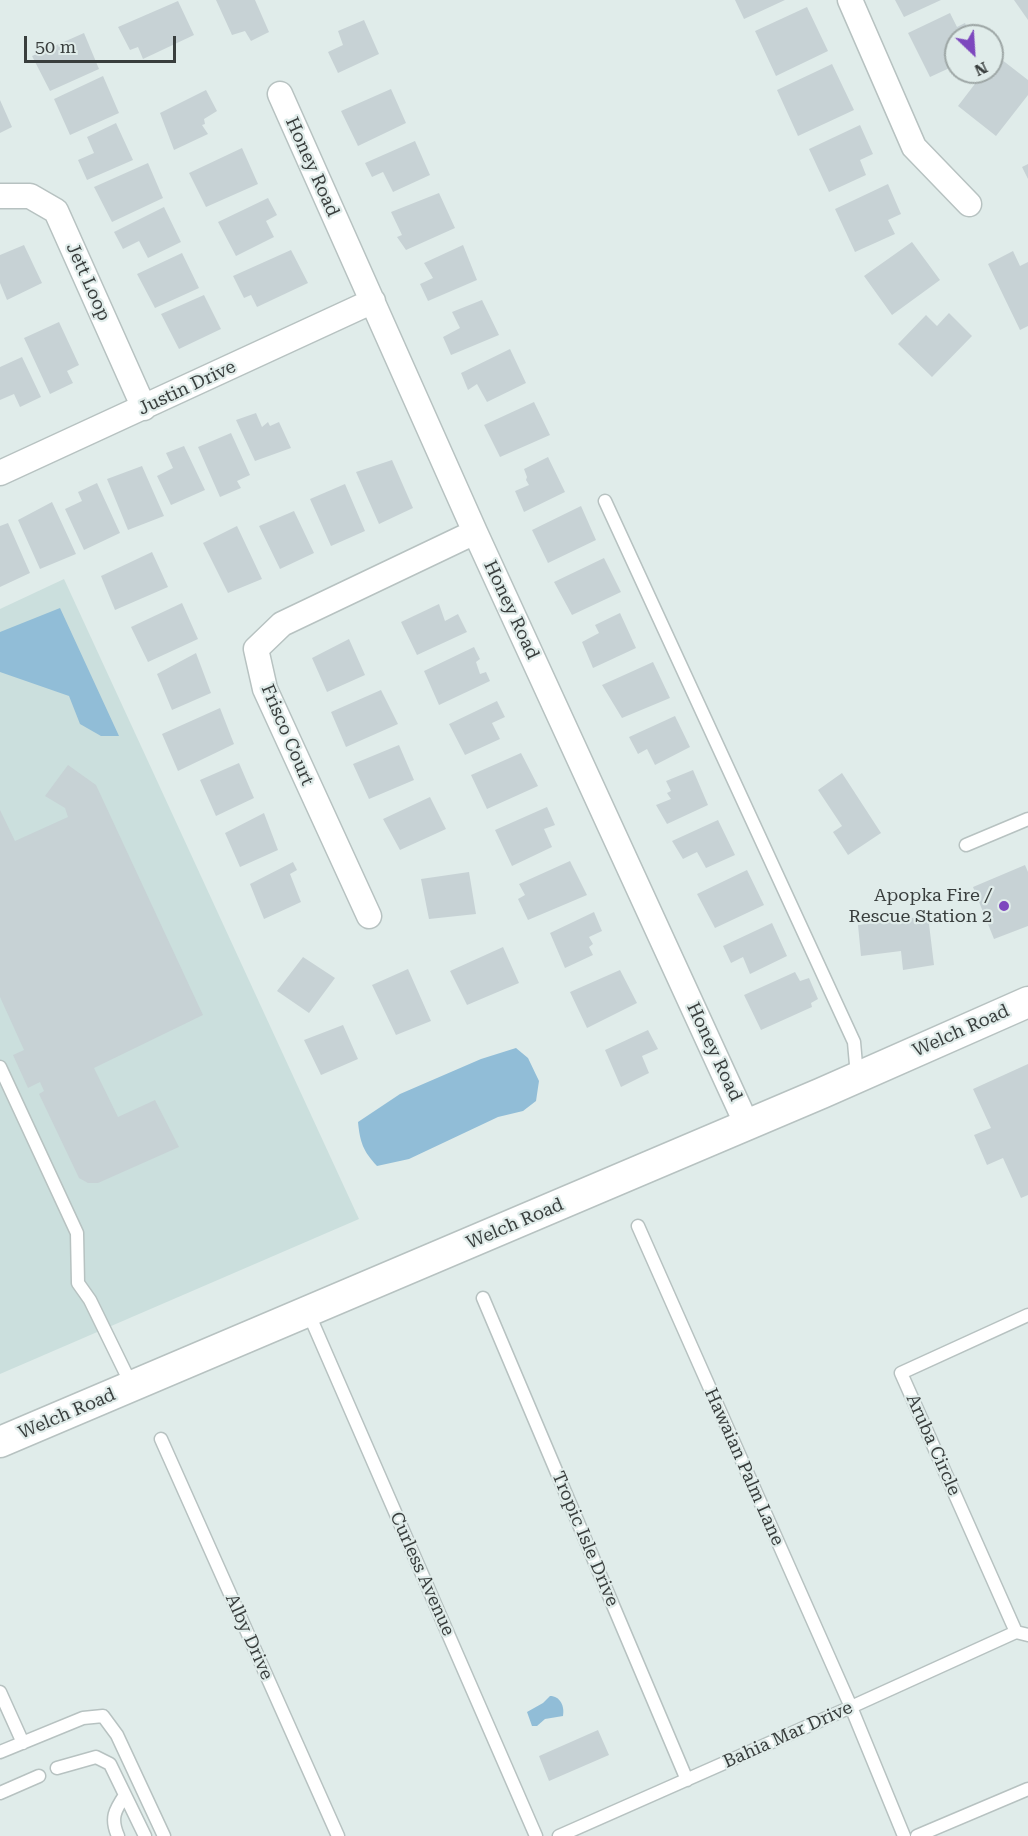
<!DOCTYPE html>
<html>
<head>
<meta charset="utf-8">
<style>
  body { margin:0 }
  #map { position:relative; width:1028px; height:1836px; overflow:hidden; background:#e0ecea; font-family:"Roboto Serif",serif }
  canvas { display:block }
  .north { position:absolute; left:944px; top:24px; width:60px; height:60px; box-sizing:border-box; background:#e0ecea; border:2px solid #9da6a5; border-radius:50%; rotate:155deg; font-size:16px; font-weight:700; line-height:24px; text-align:center; color:#393e3d }
  .north::after { content:''; display:block; margin:auto; width:21px; height:27px; background:#7d47be; clip-path:polygon(50% 0,100% 100%,50% 72%,0 100%) }
  .scale { position:absolute; left:24px; top:36px; width:152px; height:27px; box-sizing:border-box; border:3px solid #393e3d; border-top:0; padding-left:8px; font-size:18px; line-height:21px; white-space:nowrap; color:#393e3d; -webkit-text-stroke:4px #e0ecea; paint-order:stroke }
</style>
</head>
<body>
<div id="map">
<canvas width="1028" height="1836"></canvas>
<div class="north">N</div>
<div class="scale">50 m</div>
</div>
<script>
const ctx = document.querySelector('canvas').getContext('2d');
ctx.lineJoin = 'round';
function paint(path, color) { ctx.fillStyle = color; ctx.fill(path, 'evenodd'); }
function stroke(path, color, width, dash) { ctx.strokeStyle = color; ctx.lineWidth = width; ctx.lineCap = dash ? 'butt' : 'round'; ctx.setLineDash(dash || []); ctx.stroke(path); }
function write(font, color, halo, rows, align = 'center') {
  ctx.font = font + ' "Roboto Serif",serif'; ctx.lineWidth = 4.5; ctx.setLineDash([]); ctx.textBaseline = 'middle'; ctx.strokeStyle = halo; ctx.fillStyle = color; for (const [text, x, y, turn = 0] of rows) {
    ctx.save(); ctx.translate(x, y); ctx.rotate((+turn || 0) * Math.PI / 180); ctx.textAlign = isNaN(turn) ? turn : align; if (halo) ctx.strokeText(text, 0, 0); ctx.fillText(text, 0, 0); ctx.restore();
  }
}
paint(new Path2D(`
  M64,579L359,1219L0,1374V609Z`), '#cbdfdd');
paint(new Path2D(`
  M60,608L119,736H101L80,724L69,696L0,672V632Z
  M516,1048L528,1058L539,1081L536,1101L523,1111L498,1117L409,1159L377,1166C363,1151 360,1142 358,1122L400,1094L481,1059Z
  M550,1696C560,1696 565,1706 563,1716L545,1719L537,1726H532L527,1712L543,1703Z`), '#91bdd7');
paint(new Path2D(`
  M216,0H255L269,32L251,41L245,31L232,35Z
  M735,0H785L744,19Z
  M895,0H941L904,17Z
  M1014,0H1028V20Z
  M178,1L194,35L143,59L138,47L130,50L118,27Z
  M807,7L828,51L776,76L755,31Z
  M950,13L957,27L965,23L971,36H956V65L930,77L908,33Z
  M364,20L379,54L338,73L328,52L343,45L338,31Z
  M84,33L99,69L50,91L32,56Z
  M997,56L1028,80V95L996,136L958,106L984,72H992V62Z
  M832,64L854,110L798,136L777,90Z
  M103,76L119,113L70,135L54,99Z
  M391,89L406,123L358,146L341,111Z
  M206,90L217,111L204,119L205,124L202,125L208,134L174,150L160,113Z
  M0,100L12,127L0,133Z
  M116,123L133,160L87,180L78,160L94,153L87,137Z
  M860,125L873,154L860,160L866,175L829,192L809,149Z
  M415,141L430,175L393,192L383,172L372,177L365,163Z
  M242,148L258,184L206,207L189,173Z
  M148,163L163,198L112,222L94,187Z
  M1028,164V179L1022,167Z
  M888,184L901,214L888,220L895,234L855,252L835,209Z
  M439,193L455,228L406,250L397,237L402,235L391,212Z
  M268,198L277,215L266,221L274,237L236,256L218,222Z
  M164,207L181,242L148,258L139,241L123,249L114,232Z
  M912,242L940,280L892,315L864,276Z
  M24,245L42,283L7,300L0,283V255Z
  M463,245L477,280L428,301L420,284L433,278L424,263Z
  M291,250L308,283L257,307L251,295L244,298L233,276Z
  M1013,251L1020,266L1028,262V326L1020,330L988,264Z
  M182,253L199,288L155,308L137,274Z
  M204,295L221,329L179,349L161,314Z
  M482,300L499,335L451,355L443,337L460,328L452,312Z
  M949,313L972,336L932,377L898,344L926,315L937,326Z
  M59,322L79,365L67,371L73,383L50,394L24,338Z
  M510,349L526,383L487,402L477,384L468,390L461,373Z
  M22,357L41,397L20,407L14,394L0,400V367Z
  M534,402L550,435L500,457L484,425Z
  M256,413L262,427L268,422L270,426L279,422L291,448L255,461L236,420Z
  M231,433L250,475L237,481L241,488L220,497L198,447Z
  M184,446L205,490L171,505L157,476L173,468L166,453Z
  M548,457L565,492L524,512L515,491L529,485L526,480L527,477L524,469Z
  M392,460L413,508L379,524L356,472Z
  M142,466L164,516L128,530L107,479Z
  M97,483L120,533L84,550L65,509L82,501L78,492Z
  M345,484L365,531L331,546L310,499Z
  M52,502L76,554L40,569L18,520Z
  M581,506L596,540L548,563L532,530Z
  M294,511L314,553L280,569L259,526Z
  M8,523L30,573L0,587V526Z
  M237,526L262,579L228,593L203,543Z
  M152,552L168,587L115,610L101,576Z
  M604,558L621,592L572,615L554,582Z
  M182,603L198,639L148,662L131,627Z
  M439,604L445,621L458,614L467,632L417,655L401,622Z
  M620,613L636,648L593,668L582,642L599,633L595,625Z
  M349,639L365,675L327,692L312,658Z
  M474,647L480,659L476,662L480,674L486,672L490,681L439,705L424,671Z
  M196,653L211,693L172,710L157,674Z
  M653,662L670,698L622,718L602,685Z
  M381,690L398,724L346,747L331,712Z
  M497,701L505,717L492,723L500,739L465,755L449,724Z
  M220,708L234,744L178,771L162,734Z
  M675,716L690,747L655,765L647,749L638,754L629,737Z
  M399,745L414,780L369,799L353,764Z
  M521,753L538,786L487,809L471,775Z
  M239,763L254,798L216,816L200,780Z
  M68,765L96,785L203,1015L94,1068L118,1117L155,1100L179,1147L98,1183H88L79,1178L39,1094L44,1091L40,1082L28,1088L13,1055L24,1050L0,997V810L15,841L68,817L65,808L45,796Z
  M693,770L708,805L667,824L656,805L671,799L667,793L671,791L666,781Z
  M842,773L881,833L848,855L833,832L842,826L818,790Z
  M430,797L446,829L400,850L383,819Z
  M547,807L555,825L544,829L552,847L512,866L495,830Z
  M264,813L278,850L240,867L225,833Z
  M718,820L735,855L706,868L697,852L683,859L672,841Z
  M570,861L587,895L528,920L518,899L525,895L519,884Z
  M293,862L297,870L290,874L301,902L264,919L250,884Z
  M1025,865L1028,872V926L994,939L973,887Z
  M747,870L764,905L715,928L697,894Z
  M469,872L476,914L429,919L421,879Z
  M594,912L602,931L589,937L593,944L589,947L593,955L565,968L550,933Z
  M928,916L934,965L903,970L901,951L861,956L858,925Z
  M772,923L787,956L750,974L743,957L731,963L723,946Z
  M503,947L519,983L467,1005L450,971Z
  M303,957L335,978L309,1013L277,991Z
  M408,969L431,1021L396,1035L372,985Z
  M620,970L637,1003L587,1028L570,992Z
  M795,972L800,981L809,978L818,999L811,1003L812,1007L761,1030L744,995Z
  M343,1025L358,1059L321,1075L304,1040Z
  M648,1030L658,1049L642,1056L649,1073L621,1087L605,1050Z
  M1028,1064V1195L1021,1198L1003,1158L987,1165L974,1135L991,1128L973,1089Z
  M598,1730L609,1755L549,1781L539,1756Z`), '#c7d2d5');
const service = new Path2D(`
  M605,501L854,1042L857,1076
  M966,845L1028,819
  M0,1067L77,1233L78,1283L90,1300L132,1386
  M638,1226L851,1707L904,1836
  M483,1298L687,1780
  M308,1312L536,1836
  M161,1439L338,1836
  M1016,1632L901,1373L1028,1315
  M1016,1632L1028,1635
  M0,1692L23,1743
  M0,1752L83,1718L103,1716L117,1735L164,1836
  M57,1768L96,1757L110,1764L145,1836
  M0,1793L39,1776
  M118,1836C110,1818 115,1810 125,1795
  M559,1836L851,1707L1016,1632
  M917,1836L1028,1789`);
const minor = new Path2D(`
  M850,0L914,147L969,204
  M280,94L475,532L747,1125
  M0,196H30L56,211L144,408
  M0,473L373,301
  M369,916L265,689L256,649L282,624L475,532`);
const tertiary = new Path2D(`
  M0,1442L822,1093L1028,1002`);
stroke(service, '#b7c2c1', 15);
stroke(minor, '#b7c2c1', 27);
stroke(tertiary, '#b7c2c1', 33);
stroke(service, '#fff', 12);
stroke(minor, '#fff', 24);
stroke(tertiary, '#fff', 30);
for (const [x, y, r, color] of [
  [1004,906,6,"#7d47be"]
]) { const dot = new Path2D(); dot.arc(x, y, r, 0, 2 * Math.PI); ctx.fillStyle = color; ctx.fill(dot); stroke(dot, '#e0ecea', 2); }
write('18px', '#393e3d', '#e0ecea', [
  ["Honey Road",312,167,66],
  ["Jett Loop",88,282,66],
  ["Justin Drive",187,388,-25],
  ["Honey Road",511,610,65],
  ["Frisco Court",287,735,67],
  ["Welch Road",961,1031,-24],
  ["Honey Road",714,1052,65],
  ["Welch Road",515,1224,-23],
  ["Welch Road",67,1414,-23],
  ["Aruba Circle",933,1445,66],
  ["Hawaian Palm Lane",744,1467,66],
  ["Tropic Isle Drive",585,1539,67],
  ["Curless Avenue",422,1574,66],
  ["Alby Drive",249,1637,66],
  ["Bahia Mar Drive",788,1735,-24]
]);
write('18px', '#393e3d', '#e0ecea', [
  ["Apopka Fire /",992,896],
  ["Rescue Station 2",992,917]
], 'right');
</script>
</body>
</html>
